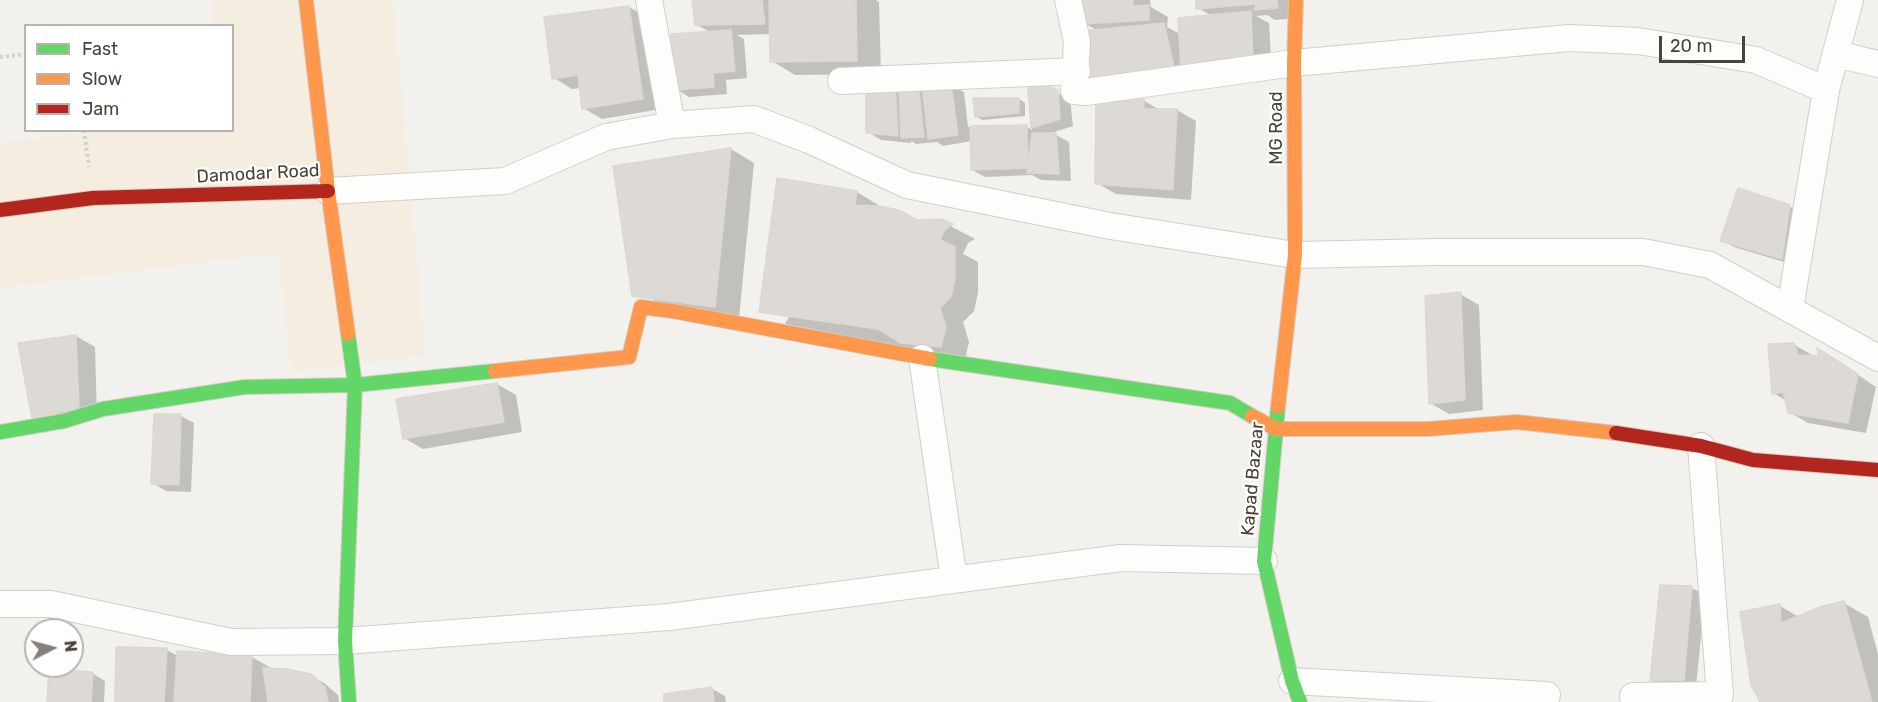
<!DOCTYPE html>
<html>
<head>
<meta charset="utf-8">
<style>
  body { margin:0 }
  #map { position:relative; width:1878px; height:702px; overflow:hidden; background:#f3f1ed; font-family:Rubik,sans-serif }
  canvas { display:block }
  .legend { position:absolute; left:24px; top:24px; width:210px; height:108px; box-sizing:border-box; background:#fff; border:2px solid #b7b4af; margin:0; padding:8px 10px; list-style:none; font-size:18px; color:#4a4438 }
  .legend li { display:flex; align-items:center; gap:12px; height:30px }
  .legend b { width:30px; border:2px solid #b7b4af }
  .north { position:absolute; left:24px; top:618px; width:60px; height:60px; box-sizing:border-box; background:#fff; border:2px solid #b7b4af; border-radius:50%; rotate:84deg; font-size:16px; font-weight:700; line-height:24px; text-align:center; color:#4a4438 }
  .north::after { content:''; display:block; margin:auto; width:21px; height:27px; background:#858177; clip-path:polygon(50% 0,100% 100%,50% 72%,0 100%) }
  .scale { position:absolute; left:1659px; top:36px; width:86px; height:27px; box-sizing:border-box; border:3px solid #4a4438; border-top:0; padding-left:8px; font-size:18px; line-height:21px; white-space:nowrap; color:#4a4438; -webkit-text-stroke:4px #fff; paint-order:stroke }
</style>
</head>
<body>
<div id="map">
<canvas width="1878" height="702"></canvas>
<ul class="legend">
<li><b style="height:8px;background:#63d668"></b>Fast</li>
<li><b style="height:8px;background:#ff974d"></b>Slow</li>
<li><b style="height:8px;background:#b3261e"></b>Jam</li>
</ul>
<div class="north">N</div>
<div class="scale">20 m</div>
</div>
<script>
const ctx = document.querySelector('canvas').getContext('2d');
ctx.lineJoin = 'round';
function paint(path, color) { ctx.fillStyle = color; ctx.fill(path, 'evenodd'); }
function stroke(path, color, width, dash) { ctx.strokeStyle = color; ctx.lineWidth = width; ctx.lineCap = dash ? 'butt' : 'round'; ctx.setLineDash(dash || []); ctx.stroke(path); }
function write(font, color, halo, rows, align = 'center') {
  ctx.font = font + ' Rubik,sans-serif'; ctx.lineWidth = 4.5; ctx.setLineDash([]); ctx.textBaseline = 'middle'; ctx.strokeStyle = halo; ctx.fillStyle = color; for (const [text, x, y, turn = 0] of rows) {
    ctx.save(); ctx.translate(x, y); ctx.rotate((+turn || 0) * Math.PI / 180); ctx.textAlign = isNaN(turn) ? turn : align; if (halo) ctx.strokeText(text, 0, 0); ctx.fillText(text, 0, 0); ctx.restore();
  }
}
paint(new Path2D(`
  M211,0H393L426,356L291,371L278,253L0,288V143L101,130H232V26L215,25Z`), '#f5ede0');
paint(new Path2D(`
  M694,0H876L879,2L881,74L795,75L772,61L771,34L737,35L744,39L747,78L726,80L727,94L689,97L676,89L711,33L696,24Z
  M1079,0H1150L1151,7L1168,17L1167,27L1180,34L1212,16L1198,8L1197,0H1295L1296,18L1275,20L1267,15L1256,16L1269,23L1272,74L1109,88L1090,77L1098,31L1084,23Z
  M629,7L648,18L661,109L602,119L583,108L581,88L572,89L554,78Z
  M1028,79L1070,99L1073,126L1048,134L1056,135L1069,142L1071,181L1041,180L1032,175L985,177L972,170V141L943,146L937,142L916,144L911,141V143L881,140L868,132L867,88L951,85L964,92L968,127L1026,126L1032,130Z
  M1019,99L1025,103V116L982,120L976,116Z
  M1144,101L1160,110H1177L1196,121L1191,200L1116,194L1097,183Z
  M731,149L754,163L739,319L657,309L614,167Z
  M857,192L880,206V207L917,222L941,221L975,239L968,243L963,254L978,262V293L974,311L963,322L969,342L965,360L785,324Z
  M1789,206L1802,214L1794,265L1734,247L1722,240Z
  M1460,294L1479,305L1483,410L1449,414L1430,403Z
  M76,336L95,347L97,418L52,429Z
  M1793,344L1812,355L1813,358L1836,360L1876,387L1866,433L1808,423L1789,412L1787,401L1773,393Z
  M497,384L516,395L522,432L423,449L404,438Z
  M181,416L194,423L191,492L166,491L153,483Z
  M1661,586L1692,588L1705,595L1696,687L1665,688L1652,680Z
  M1844,603L1868,617L1878,654V702H1762L1742,614L1780,606L1799,617Z
  M167,650L178,656L252,657L271,668L270,670L310,675L324,683L338,695L339,702H116Z
  M92,673L105,681L104,702H49Z
  M712,689L725,696L726,702H666Z`), '#0003');
const building = new Path2D(`
  M692,0H762L765,24L695,25Z
  M769,0H856L857,61L770,62Z
  M1078,0H1133V6L1149,5V20L1083,24Z
  M1196,0H1277L1278,8L1254,10L1256,4L1196,9Z
  M629,6L643,99L582,109L578,75L552,79L544,17Z
  M1251,11L1253,64L1181,70L1178,18Z
  M1164,23L1175,72L1089,78L1082,31Z
  M731,30L735,71L713,73L714,87L675,90L671,34Z
  M1027,77L1058,90L1060,119L1031,128Z
  M918,82L924,137L901,138L899,85Z
  M895,83L898,136L866,133V87Z
  M951,83L958,135L928,139L922,84Z
  M973,98H1019V113L975,117Z
  M1096,99H1144V109H1177L1173,190L1095,184Z
  M1027,125L1028,168L971,170L970,126Z
  M1032,133H1056L1059,174L1027,173Z
  M731,148L715,307L632,296L613,166Z
  M777,178L857,191L855,205L878,206L899,210L917,220L941,219L953,224L945,230L940,240L955,247V279L951,297L940,308L946,327L941,347L901,343L878,329L759,312Z
  M1738,188L1790,205L1782,259L1720,241Z
  M1461,292L1465,400L1429,404L1425,296Z
  M76,335L79,408L32,419L18,343Z
  M1794,343L1798,355L1819,356L1817,348L1858,374L1848,423L1788,413L1783,392L1772,394L1768,344Z
  M497,383L504,422L403,439L396,399Z
  M154,414H181L179,485L151,484Z
  M1660,585L1692,586L1684,680L1650,681Z
  M1844,601L1872,702H1760L1751,685L1740,612L1780,604L1781,623L1823,606Z
  M116,647L167,648L164,702H115Z
  M177,651L252,655L250,702H174Z
  M263,668L287,669L311,674L325,687L328,702H268Z
  M49,669L93,672L91,702H47Z
  M712,687L714,702H664V694Z`);
paint(building, '#dddad5');
stroke(building, '#dbd8d3', 1.5);
const street = new Path2D(`
  M649,0L672,125
  M1068,0L1077,42L1074,91L1086,92L1294,63L1569,38L1638,41L1756,60L1826,90
  M1836,54L1878,64
  M841,81L1077,71
  M328,191L505,181L606,137L672,125L754,119L809,140L907,185L1110,226L1295,255L1436,252H1643L1710,265L1878,358
  M1790,309L1826,90L1850,0
  M922,358L954,580
  M0,604H51L231,642L345,641L669,617L1121,558L1264,561
  M1292,681L1547,695
  M1634,702L1633,696L1720,695L1701,446`);
const fast = new Path2D(`
  M348,334L355,385L345,641L349,702
  M930,359L1230,403L1252,416
  M1278,407L1264,561L1292,681L1300,702
  M0,432L64,421L103,409L245,387L355,385L495,371`);
const slow = new Path2D(`
  M306,0L328,191L348,334
  M495,371L629,357L641,307L672,311L930,359
  M1278,407L1295,255L1294,63L1296,0
  M1252,416L1276,429H1428L1517,422L1616,433`);
const jam = new Path2D(`
  M0,210L93,198L328,191
  M1616,433L1701,446L1753,460L1878,470`);
stroke(street, '#d1cfcb', 28);
stroke(fast, '#d2cec4', 16);
stroke(slow, '#d2cec4', 16);
stroke(jam, '#d2cec4', 16);
stroke(new Path2D(`
  M0,57L26,54
  M84,130L89,167`), '#d3d1cb', 4, [3, 3]);
stroke(street, '#fdfdfc', 26);
stroke(fast, '#63d668', 14);
stroke(slow, '#ff974d', 14);
stroke(jam, '#b3261e', 14);
write('18px', '#4a4438', '#fff', [
  ["MG Road",1277,128,-90],
  ["Damodar Road",258,174,-3],
  ["Kapad Bazaar",1253,479,-85]
]);
</script>
</body>
</html>
